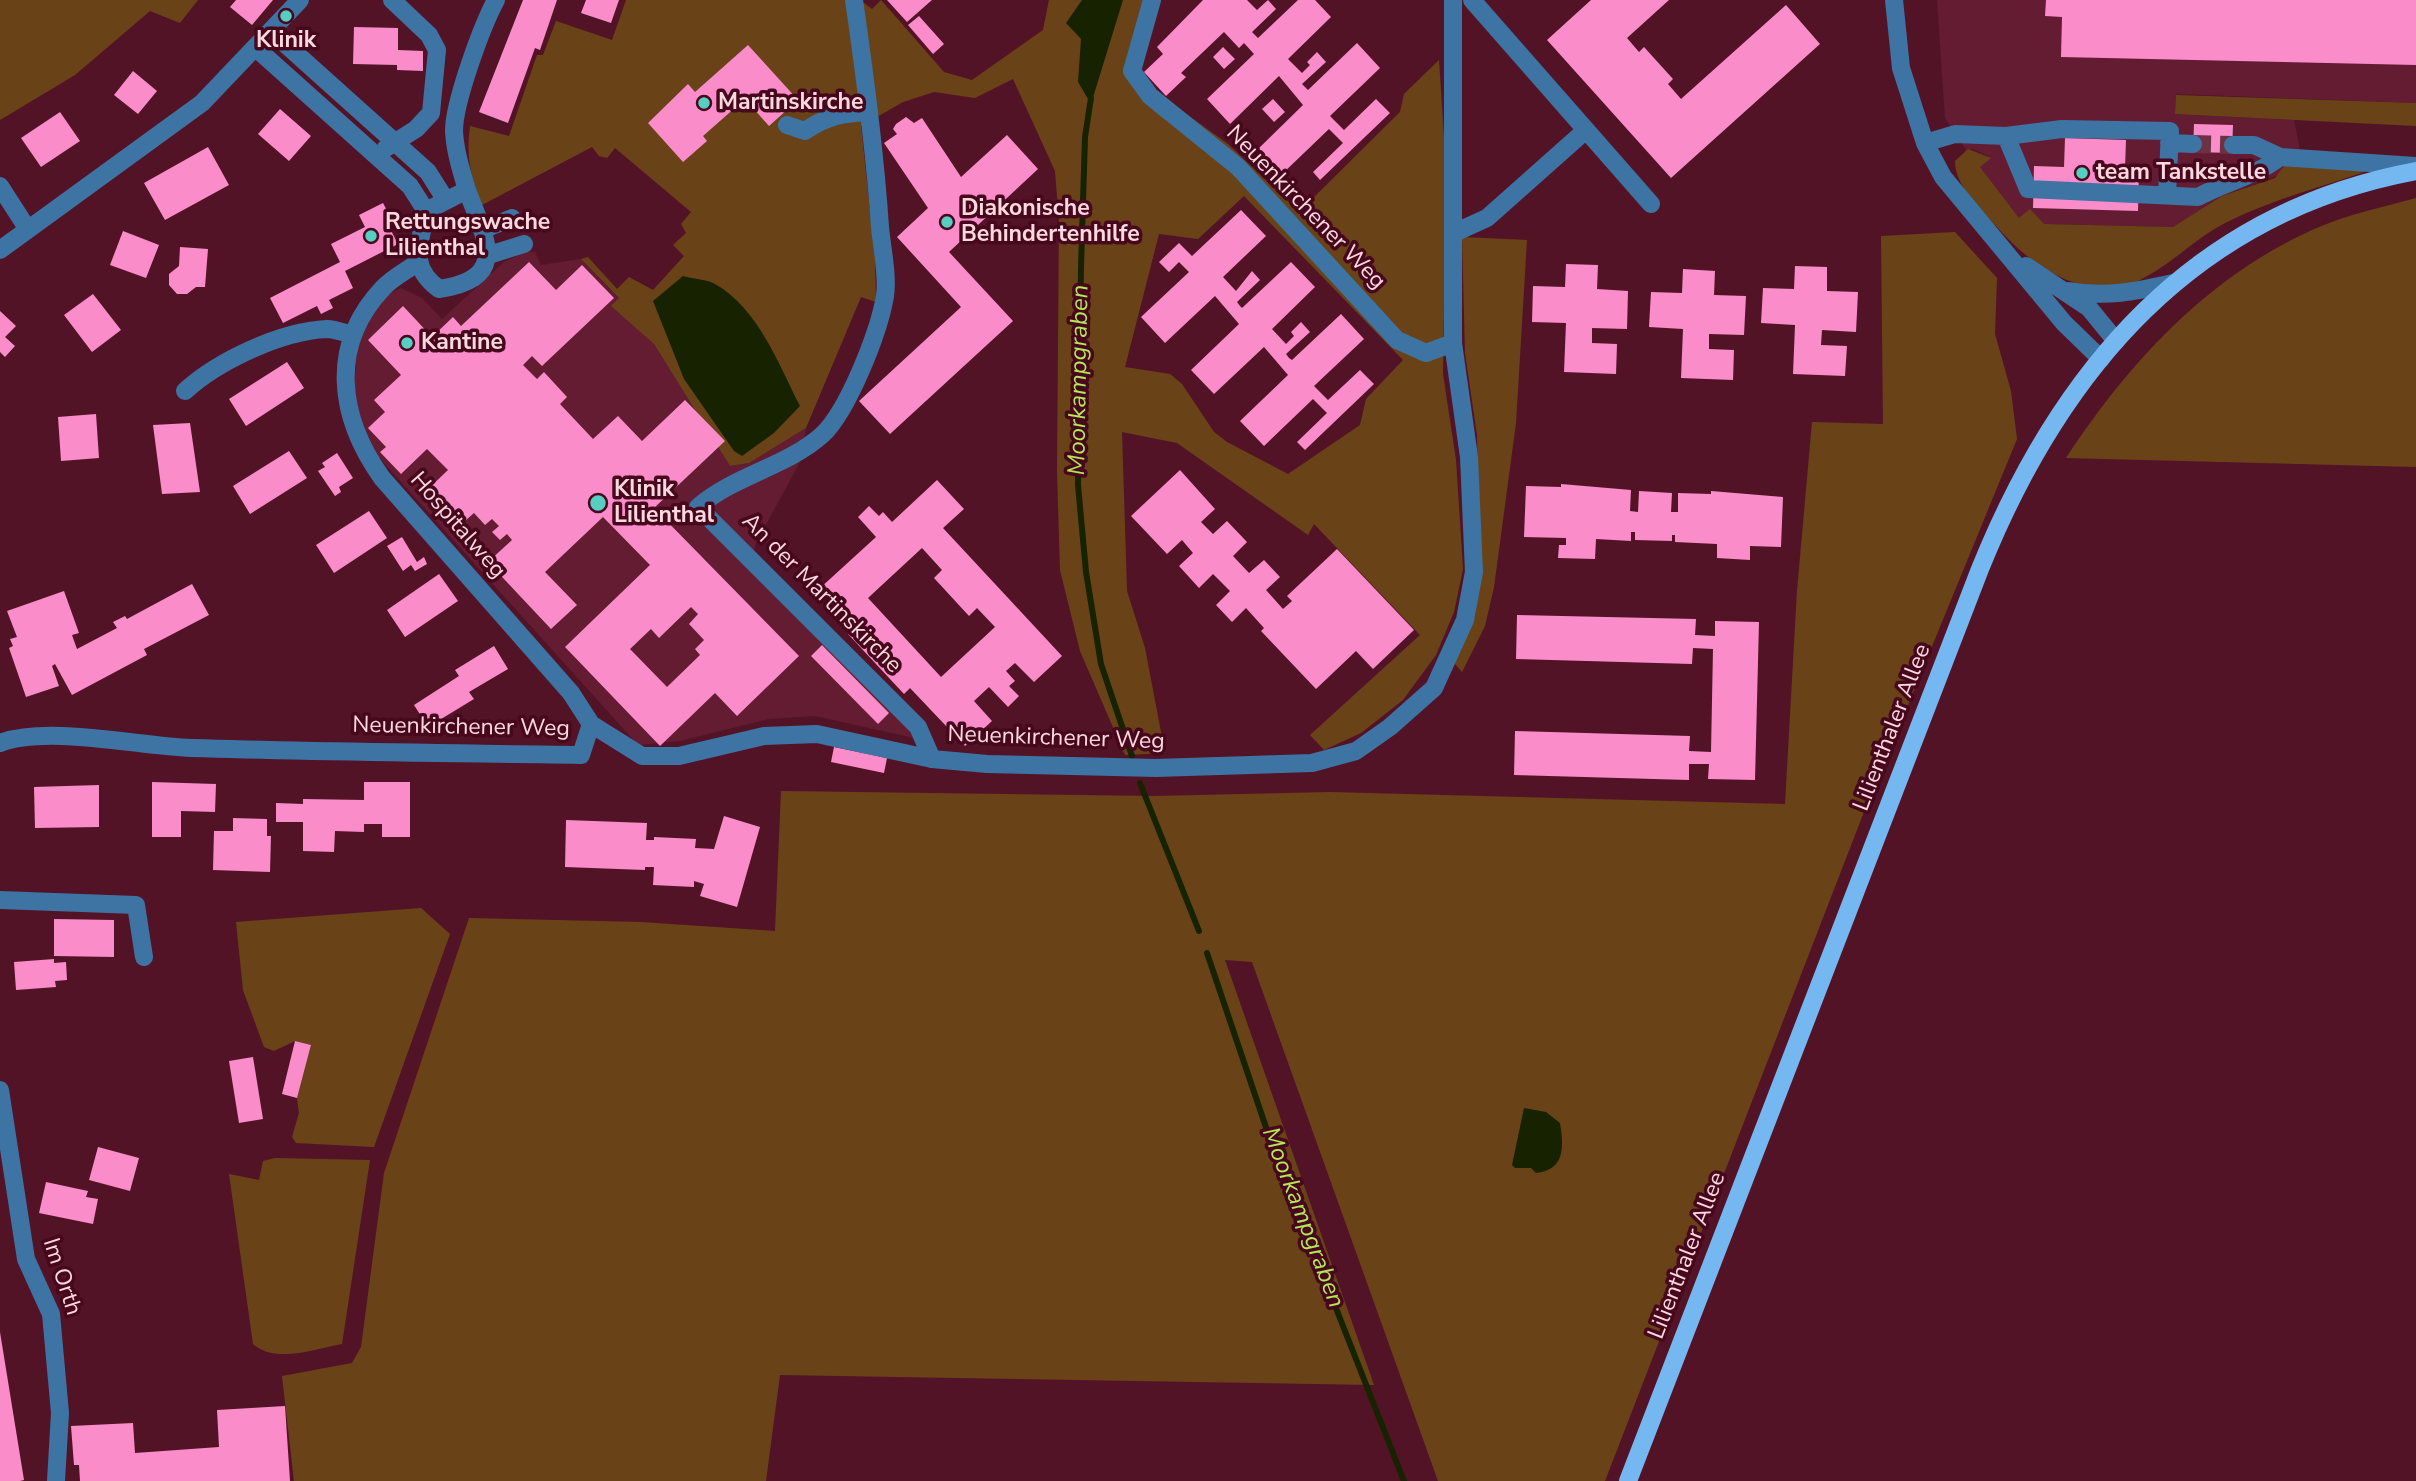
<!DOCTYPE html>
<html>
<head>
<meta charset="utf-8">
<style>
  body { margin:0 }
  canvas { display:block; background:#531327 }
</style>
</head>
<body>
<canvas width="2416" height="1481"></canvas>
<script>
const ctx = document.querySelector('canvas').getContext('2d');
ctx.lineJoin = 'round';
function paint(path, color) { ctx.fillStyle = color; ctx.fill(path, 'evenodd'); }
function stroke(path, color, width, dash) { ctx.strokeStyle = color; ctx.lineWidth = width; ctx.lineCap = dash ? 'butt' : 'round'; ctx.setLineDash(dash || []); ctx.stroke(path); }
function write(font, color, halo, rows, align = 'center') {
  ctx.font = font + ' "Nunito Sans",sans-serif'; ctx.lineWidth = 7; ctx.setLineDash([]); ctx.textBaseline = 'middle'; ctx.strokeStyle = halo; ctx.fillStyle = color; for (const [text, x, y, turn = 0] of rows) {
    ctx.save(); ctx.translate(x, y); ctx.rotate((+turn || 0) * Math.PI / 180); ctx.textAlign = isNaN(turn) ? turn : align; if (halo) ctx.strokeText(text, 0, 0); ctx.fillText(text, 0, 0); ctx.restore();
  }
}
paint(new Path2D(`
  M1937,0H2416V103L2176,94L2175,114L2294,120L2303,166L2222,196L2173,227L2043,224L2019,218L1979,167L1990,157L1973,149L1966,150L1945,118Z
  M525,252H535L541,265L581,259L619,299L612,306L654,344L730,466L749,463L806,428L801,460L755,545L754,566L912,726L914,738L815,716L769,719L680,741L638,745L373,451L360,420L354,388L357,350L365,324L385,295L401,288L422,298L442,319L504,262Z`), '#631c32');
paint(new Path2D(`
  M0,0H198L180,23L150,11L75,75L0,120Z
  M626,0H860L872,9L881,0L944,72L972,80L1043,30L1049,0H1161L1138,69L1152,89L1228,144L1299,212L1400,112L1404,94L1439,60L1446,168L1443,374L1456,460L1463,569L1454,612L1436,655L1403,700L1361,733L1324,750L1310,735L1420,635L1314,524L1308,535L1177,443L1122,432L1127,591L1145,648L1165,753L1125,755L1080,651L1060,570L1057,471L1059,221L1055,171L1013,79L975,98L934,92L903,102L861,126L875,257L876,302L861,297L806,428L749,463L730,466L654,344L611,306L619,298L581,259L588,257L617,289L629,277L653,290L684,256L673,245L686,233L681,224L691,212L615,148L607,158L599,156L592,147L482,205C470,177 466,156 470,126L509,136L537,55H543L556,21L612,40ZM1244,196L1403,360L1366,399L1360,425L1288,474L1227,442L1214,432L1182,384L1170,374L1125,367L1159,234L1198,239Z
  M2176,95L2416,103V126L2175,114Z
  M1968,149L1991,158L1980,167L2019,218L2030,209L2044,224L2173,227L2222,196L2275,178L2284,166L2373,169C2325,186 2273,199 2227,222C2195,238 2170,266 2138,281C2085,304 2030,265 1997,227C1981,210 1955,186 1955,161Z
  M2416,198V467L2066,458C2130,361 2210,274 2319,227C2349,214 2384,207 2416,198Z
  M1955,232L1997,278L1995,334L2011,391L2017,439L1862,817L1605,1481H1438L1252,962L1225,960L1374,1385L780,1375L766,1481H294L282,1376L352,1363L361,1347L384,1173L469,918L641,922L775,931L781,791L1154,796L1330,792L1785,804L1797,591L1812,422L1883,424L1881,236Z
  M1462,237L1527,240L1516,423L1494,587L1485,626L1462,672L1454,663L1475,616L1480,576L1477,435L1465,353Z
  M421,908L450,934L374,1147L296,1143L292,1137L299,1113L297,1098L311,1045L295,1041L274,1051L264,1047L243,990L236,922Z
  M275,1158L370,1160L342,1344C314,1349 276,1364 253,1344L229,1174L259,1180L263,1161Z`), '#694317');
paint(new Path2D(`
  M1082,0H1123L1091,104L1078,82L1081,39L1066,23Z
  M683,276C692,279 706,279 715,284C758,308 779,365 800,406L774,433L742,456L734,451L684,379L653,301Z
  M1524,1108L1546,1112L1560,1123C1564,1147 1565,1170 1536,1173L1531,1168H1515L1512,1165Z`), '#172300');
stroke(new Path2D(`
  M1091,98L1085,137L1081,267L1078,485L1086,572L1101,664L1132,756
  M1140,783L1199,931
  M1207,953L1273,1148L1404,1481`), '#172300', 6);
paint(new Path2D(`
  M236,0H273L252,25L230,7Z
  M523,0H557L540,50L535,48L508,123L479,112Z
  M586,0H619L611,23L581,13Z
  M887,0H932L907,22Z
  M1203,0H1247L1257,10L1268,0L1276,9L1252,32L1258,38L1298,0H1315L1331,17L1288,59L1302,73L1310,65L1307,62L1317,52L1326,62L1302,84L1308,90L1357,43L1380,68L1330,116L1344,130L1376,99L1390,113L1320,180L1313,172L1343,143L1329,129L1280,176L1256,151L1303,105L1279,76L1230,124L1207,99L1254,54L1244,43L1239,48L1224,32L1181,73L1186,77L1166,96L1144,72L1163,54L1157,47Z
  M1591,0H1669L1627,38L1639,52L1644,47L1673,79L1668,84L1681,99L1786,5L1820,44L1671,178L1547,40Z
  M2046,0H2416V65L2061,57L2062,17L2045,16Z
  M919,16L944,44L933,54L908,25Z
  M354,27L398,28V50L423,51V71L397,70V65L353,64Z
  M748,45L798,100L769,126L745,99L703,136L707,141L683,162L648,123L688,84L695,92Z
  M1223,47L1235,59L1224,69L1213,57Z
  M133,71L157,91L138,114L114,95Z
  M1273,99L1285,112L1274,122L1262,109Z
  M280,109L311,136L289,161L258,134Z
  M60,112L80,141L41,167L21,138Z
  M906,117L914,123L922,118L961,177L1007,135L1038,169L949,252L1013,321L890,434L859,401L961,307L897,237L928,208L884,143L897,134L893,129L896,124Z
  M2194,124L2233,125L2232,153L2193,152Z
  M2065,138L2126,140L2125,169H2139L2138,211L2033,208L2034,166L2064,167Z
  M208,147L229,185L165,220L144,183Z
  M383,203L390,216L385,219L398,244L345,271L353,288L329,300L333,308L321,314L317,306L283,323L270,298L340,262L331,244L365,227L359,215Z
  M1241,210L1266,236L1223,277L1236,291L1252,271L1260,280L1237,302L1240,306L1242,308L1291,262L1315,287L1272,329L1286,344L1294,336L1291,332L1301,322L1310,332L1286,354L1289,358L1292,360L1341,314L1364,339L1314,386L1328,400L1360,370L1374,384L1305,450L1297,442L1327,413L1313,399L1264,446L1240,421L1288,375L1264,347L1214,394L1191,370L1239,324L1215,296L1165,343L1141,317L1189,272L1179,262L1169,272L1159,262L1179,243L1192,256Z
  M123,231L159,245L146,278L110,265Z
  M180,247L208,249L205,287H196L187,294H177L169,285V274L179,266Z
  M529,262L556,290L582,265L614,298L542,366L532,356L523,365L537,379L544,372L567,397L560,404L593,439L618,416L642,441L685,400L725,441L654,508L799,656L737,716L715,693L660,746L565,647L650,565L603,517L545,572L577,605L551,629L488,562L512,540L507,534L500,540L492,532L499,526L492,519L485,525L474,513L456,529L423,494L448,470L427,449L401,474L380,452L386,447L368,428L385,412L374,400L401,375L368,340L403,306L432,337L453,317L461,326ZM691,607L698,614L689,624L704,640L695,649L700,655L667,687L630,649L651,629L659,638Z
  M1566,264L1598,265L1597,289L1628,291L1627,329L1592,328V343L1617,344L1616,374L1564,372L1566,323L1532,322L1533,286L1565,287Z
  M1795,266L1827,267V291L1858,292L1856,332L1822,330L1821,345L1847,346L1845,376L1793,374L1795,325L1761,323L1763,288L1794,289Z
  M1683,269L1715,271L1714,295L1746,296L1744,335L1709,334V349L1734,350L1733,380L1681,378L1683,329L1649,327L1651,292L1682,293Z
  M93,294L121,330L92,352L64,315Z
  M0,311L16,326L5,337L15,346L5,357L0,352Z
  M287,362L304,388L246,426L229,399Z
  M96,414L99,458L61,461L58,417Z
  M190,423L200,492L162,494L153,425Z
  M289,451L307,478L250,514L233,486Z
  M337,453L353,478L339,487L341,492L335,496L318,471L325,467L322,463Z
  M1180,470L1215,509L1201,522L1213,534L1227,521L1247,542L1233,556L1249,573L1264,560L1280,577L1266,590L1283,609L1292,601L1287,596L1337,549L1414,630L1373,669L1356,651L1316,689L1261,631L1264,628L1246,608L1232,622L1216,605L1230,591L1213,574L1199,588L1179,566L1193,553L1182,540L1167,554L1131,516Z
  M937,480L964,509L943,528L1062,656L1034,682L1015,663L1006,671L1015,681L1009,686L1019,696L1008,707L989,687L974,701L992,721L965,746L910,688L904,694L848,634L855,628L819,589L876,537L858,517L869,506L879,516L883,512L892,522ZM922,548L942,570L934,578L969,616L977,608L995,627L941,677L868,598Z
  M1561,484L1631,490L1630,511L1638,512L1639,491L1672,493L1671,512H1678V493L1711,494V491L1783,497L1781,547L1750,546V560L1717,558V544L1675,542V535H1672V541L1635,540V532H1631V541L1596,539L1595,559L1558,558L1559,545H1566V538L1524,537L1526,486L1561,487Z
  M369,511L387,538L334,573L316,545Z
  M402,537L417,562L424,557L427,564L415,571L411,565L403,571L387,546Z
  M439,574L458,601L405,637L387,610Z
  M192,584L209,615L144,649L147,655L72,695L55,664L52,666L59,686L26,697L9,648L13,646L10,639L17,637L7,611L64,591L79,633L72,635L77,649L117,628L113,622L125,616L127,619Z
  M1517,615L1696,619L1695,635L1715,636V621L1759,622L1755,780L1708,779L1709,764H1689V780L1514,775L1515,731L1690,736L1689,751L1711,752L1713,649L1693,648L1692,664L1516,659Z
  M822,645L889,713L878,724L811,656Z
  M494,646L508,669L469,692L474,699L428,727L414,705L459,676L455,670Z
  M834,747L887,758L884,773L831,762Z
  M152,782L216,784L215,812L181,811V837H152Z
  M364,782H410V837H382V824H364V832L335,831L334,852L303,851V822H276V803L303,804V799L364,800Z
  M99,785V827L35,828L34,787Z
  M724,816L760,827L737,907L700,896L704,884L694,881V887L653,885L654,867H645V870L565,867L566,820L647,823L646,840H654V837L696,839L695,848L714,849Z
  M233,818L267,819V836H271L270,872L213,870L214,831H233Z
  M54,919L114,920V957L54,956Z
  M54,959V963L66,962L67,980L55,981L56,987L16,990L14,962Z
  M295,1041L311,1045L297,1098L282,1094Z
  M253,1057L263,1119L239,1123L229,1061Z
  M98,1147L139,1158L130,1191L89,1180Z
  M46,1182L88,1191L86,1197L98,1199L93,1224L39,1213Z
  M0,1332L24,1480L20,1481H0Z
  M285,1406L290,1481H80L79,1465H74L71,1426L133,1423L135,1453L219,1447L217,1410Z`), '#fa8cca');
stroke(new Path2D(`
  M2193,144L2233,145`), '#6c3143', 18, [18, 9]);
stroke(new Path2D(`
  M854,0C865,76 875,151 880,227C882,249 888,275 885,296C879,332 848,411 822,435C786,467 735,475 698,507L918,727L932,759
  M1152,0L1132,71L1150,96L1238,167L1397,340L1426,353L1453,343
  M1472,0L1651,204
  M1894,0L1901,68L1925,143L1943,177L2064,323L2101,359
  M272,32L428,172L445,199
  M257,49L410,186L426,211C420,245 408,266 439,289C511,279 485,238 467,190L426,211
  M787,125L805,131C826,116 844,113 869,112
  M2006,136L2028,189L2198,197C2225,182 2256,176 2280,157
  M1925,143L1955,134L2006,136L2062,129L2170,131L2167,195
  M2169,143L2193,144
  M2233,145H2254L2280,157L2416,166
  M386,148L416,129L431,113L437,50L429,35L392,0
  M0,186L27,228
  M467,190C461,170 455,151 454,131C454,102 482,26 496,0
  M482,230L512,218
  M1454,233L1487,218L1586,130
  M0,250L202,103L300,0
  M489,255L524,244
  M417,263C406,271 392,278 383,288C328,346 339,418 382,478L571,693L591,724
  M2026,266L2089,308L2116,341
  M2069,291C2107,298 2137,291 2173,283
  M185,391C218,361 281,331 327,329C335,329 345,333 353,335
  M0,743C47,725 138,746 191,748C321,752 451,753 581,755L591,724L642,756H679L764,736L817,734L932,759L987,764L1156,768L1312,763L1356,751L1390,727L1434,688L1465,620L1474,572L1469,457L1453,343V0
  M0,900L136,905L144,957
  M0,1090L26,1259L51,1314L60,1413L56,1481`), '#3d74a4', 18);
stroke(new Path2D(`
  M1628,1481L1980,569C2061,368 2194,212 2416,171`), '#75b7f1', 18);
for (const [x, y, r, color] of [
  [286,16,7,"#57cec2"],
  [704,103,7,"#57cec2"],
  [2082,173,7,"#57cec2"],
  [947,222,7,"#57cec2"],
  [371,236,7,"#57cec2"],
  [407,343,7,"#57cec2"],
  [598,503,9,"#57cec2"]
]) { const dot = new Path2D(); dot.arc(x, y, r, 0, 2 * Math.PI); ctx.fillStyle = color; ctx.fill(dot); stroke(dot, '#47071d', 2.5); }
write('bold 23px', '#fbd9df', '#47071d', [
  ["Klinik",286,41,"center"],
  ["Martinskirche",718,103],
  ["team Tankstelle",2096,173],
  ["Diakonische",961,209],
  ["Behindertenhilfe",961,235],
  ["Rettungswache",385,223],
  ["Lilienthal",385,249],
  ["Kantine",421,343],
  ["Klinik",614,490],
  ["Lilienthal",614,516]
], 'left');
write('23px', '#fbd9df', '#47071d', [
  ["Neuenkirchener Weg",1305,208,46],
  ["Hospitalweg",457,526,49],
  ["An der Martinskirche",821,594,45],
  ["Neuenkirchener Weg",461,728,1],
  ["Lilienthaler Allee",1893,728,-69],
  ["Neuenkirchener Weg",1056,739,2],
  ["Lilienthaler Allee",1688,1256,-69],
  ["Im Orth",61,1277,72]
]);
write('italic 24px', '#b5e856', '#47071d', [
  ["Moorkampgraben",1080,380,-89],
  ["Moorkampgraben",1302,1218,69]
]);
</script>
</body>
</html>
